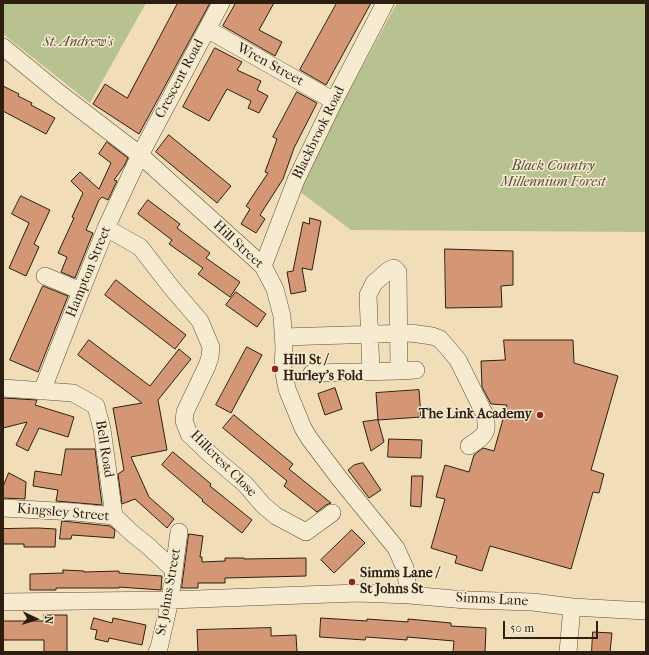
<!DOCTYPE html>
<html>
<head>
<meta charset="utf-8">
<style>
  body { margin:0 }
  #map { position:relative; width:649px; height:655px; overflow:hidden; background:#f1deb8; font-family:"IM FELL French Canon",serif }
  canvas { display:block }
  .frame { position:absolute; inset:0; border:4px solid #2c1f10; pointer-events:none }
  .north { position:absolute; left:16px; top:599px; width:40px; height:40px; -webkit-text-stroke:3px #f6ead1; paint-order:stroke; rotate:94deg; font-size:11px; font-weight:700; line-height:16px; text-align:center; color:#2c1f10 }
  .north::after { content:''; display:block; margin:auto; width:14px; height:18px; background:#2c1f10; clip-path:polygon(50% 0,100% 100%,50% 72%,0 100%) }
  .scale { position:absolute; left:503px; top:621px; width:95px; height:18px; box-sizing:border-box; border:2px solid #2c1f10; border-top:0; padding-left:5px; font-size:12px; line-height:14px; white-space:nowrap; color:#2c1f10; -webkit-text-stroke:3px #f6ead1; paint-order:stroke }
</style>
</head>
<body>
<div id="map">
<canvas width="649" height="655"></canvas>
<div class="frame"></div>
<div class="north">N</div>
<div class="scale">50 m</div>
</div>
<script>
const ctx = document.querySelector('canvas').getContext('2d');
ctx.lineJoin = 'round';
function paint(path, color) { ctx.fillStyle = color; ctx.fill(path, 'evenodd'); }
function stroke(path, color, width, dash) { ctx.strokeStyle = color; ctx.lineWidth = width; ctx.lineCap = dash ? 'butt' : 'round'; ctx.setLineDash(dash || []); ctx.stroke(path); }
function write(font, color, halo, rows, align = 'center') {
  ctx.font = font + ' "IM FELL French Canon",serif'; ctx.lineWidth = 3; ctx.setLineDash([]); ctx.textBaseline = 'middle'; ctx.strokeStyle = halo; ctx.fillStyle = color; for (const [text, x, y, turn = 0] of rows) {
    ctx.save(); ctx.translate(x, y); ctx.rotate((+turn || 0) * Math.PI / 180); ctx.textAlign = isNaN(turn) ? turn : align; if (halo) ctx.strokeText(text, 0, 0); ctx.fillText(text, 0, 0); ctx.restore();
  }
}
paint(new Path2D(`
  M3,3H146L90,103L3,34Z
  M397,3H646V232L351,230L299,191L327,131Z`), '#b8c290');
const building = new Path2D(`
  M178,3H210L139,134L93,104L105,84L127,98Z
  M236,3H274L259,30L282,42L275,56L223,26Z
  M337,3H371L326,85L300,70Z
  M215,48L242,62L237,70L261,81L257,90L268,96L259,113L248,108L251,101L227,89L209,121L183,107Z
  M3,86L19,94L18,96L32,103L31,105L55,118L46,134L3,111Z
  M297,92L317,103L294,148L283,179L260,215L265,219L256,233L241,224L250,209L246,206L268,173L265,172L277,139L273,137Z
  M169,135L231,186L217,203L156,152Z
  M107,142L128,158L124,166L114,180L117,181L108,200L102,197L99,200L86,230L93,233L75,278L61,272L67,257L58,253L74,218L72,217L83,193L71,181L80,172L99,189L111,163L99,154Z
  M21,196L50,210L34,244L39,247L26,276L9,268L29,223L12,214Z
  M148,200L180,224L177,228L210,253L206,258L240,282L230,297L198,274L203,268L169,244L172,240L138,214Z
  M310,218L321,221L312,270L302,268L306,291L291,294L287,272L293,271L303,222L309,224Z
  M445,249L513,251V285L501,286L502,307L446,308Z
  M116,280L186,335L175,349L105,295Z
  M43,286L68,296L38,372L10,360Z
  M236,292L266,314L257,327L226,305Z
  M89,340L150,386L179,349L191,359L158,400L167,450L131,457L149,497L174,519L167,528L135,499L122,504L118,474L124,470L113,408L142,403L78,355Z
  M504,340H573L574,363L618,376L591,470L604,474L599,493L593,492L571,569L490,546L482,571L455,563L457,556L431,548L445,499L436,497L445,465L469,472L474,455L483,448L494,451L507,405L491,404L482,387L481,361L505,360Z
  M247,347L262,355L231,413L216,405Z
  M335,388L342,409L325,415L318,394Z
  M419,390L421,417L378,420L376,393Z
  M3,398L37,400L35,405L74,417L68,437L39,428L28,451L16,445L27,422L3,428Z
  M234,415L293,464L289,469L331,503L326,505L317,512L284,486L287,481L223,428Z
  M378,420L384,442L371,451L363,422Z
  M389,439L422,440L421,458L388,457Z
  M66,449H95L102,505L56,501L58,490L33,486L35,471L61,475Z
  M173,452L211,484L210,486L252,520L242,533L202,501L203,500L162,465Z
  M363,463L381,490L369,498L348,470L354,465Z
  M9,473L26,482L25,499L3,498V487Z
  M412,476H423L421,507L411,506Z
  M62,521L110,526L115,530L114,538L72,535L71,539H60Z
  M38,528L56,529L55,547H24V544H3V529Z
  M352,530L365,543L334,573L321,560Z
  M189,534L203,536L200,557H202V562L225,561V558H244V559L306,558V576L225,578V583H198V588H182Z
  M63,570L84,571V572L119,571V573L162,576L161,590L119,587V588H56V590H30V574L63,573Z
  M44,615H67V652H44V640H3V621H44Z
  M94,618L112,623L113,618L146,625L142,645L109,638L108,642L95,639L97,630L91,629Z
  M321,618L367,621V619L408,622V619L451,623V626L486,628L485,652H453L454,641L407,637V640L366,637L365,640L320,637Z
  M271,628V636L296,635L297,652H198L197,630Z
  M593,632L612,633L610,652H592Z`);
paint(building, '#d49776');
stroke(building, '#2c1f10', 1);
const minor = new Path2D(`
  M207,29L334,101
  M3,47L59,93L140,155L263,266L275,289L282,316L284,347L283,368L287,389L303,428L309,438L339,478L396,548L405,568L409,595
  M106,228L140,247L171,287L200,321L211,347L210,357L207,366L185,412L184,421L189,434L212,456L245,484L263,505L276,516L306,532L332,513
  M263,266L296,180L334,101L385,3
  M45,276L81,291
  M283,337L411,333L432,336L440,339L458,360L484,413C490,432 485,436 469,446
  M399,371L416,370
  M312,373L399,371L398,272L394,268L389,270L374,283L368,295L371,372
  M3,388L73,393L96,406L102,429L114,516
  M42,391L81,291L106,228L140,155L221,3
  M3,508L75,512L114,516L133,534L147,545L174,570
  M3,602L170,600L357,593L409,595L466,600L533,602L572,607L646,611
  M157,652L159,648L170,600L179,532
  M568,652L572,607`);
stroke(minor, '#5d4f3a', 18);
stroke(minor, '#f6ead1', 17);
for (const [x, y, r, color] of [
  [275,369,4,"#8f2418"],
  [540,415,4,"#8f2418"],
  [352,582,4,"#8f2418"]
]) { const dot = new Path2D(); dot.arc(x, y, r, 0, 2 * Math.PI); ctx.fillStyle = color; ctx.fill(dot); stroke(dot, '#f6ead1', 1.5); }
write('italic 14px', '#565036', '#f6ead1', [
  ["St. Andrew's",78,43],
  ["Black Country",553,167],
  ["Millennium Forest",553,183]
]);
write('14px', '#2c1f10', '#f6ead1', [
  ["Wren Street",270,65,29],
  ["Crescent Road",180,79,-62],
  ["Blackbrook Road",319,133,-64],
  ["Hill Street",238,245,43],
  ["Hampton Street",89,272,-68],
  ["Bell Road",104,449,81],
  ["Hillcrest Close",223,464,45],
  ["Kingsley Street",63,513,5],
  ["St Johns Street",169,592,-80],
  ["Simms Lane",492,600,3]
]);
write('bold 14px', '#2c1f10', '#f6ead1', [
  ["Hill St /",283,361],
  ["Hurley's Fold",283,377],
  ["The Link Academy",532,415,"right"],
  ["Simms Lane /",360,574],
  ["St Johns St",360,590]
], 'left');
</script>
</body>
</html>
